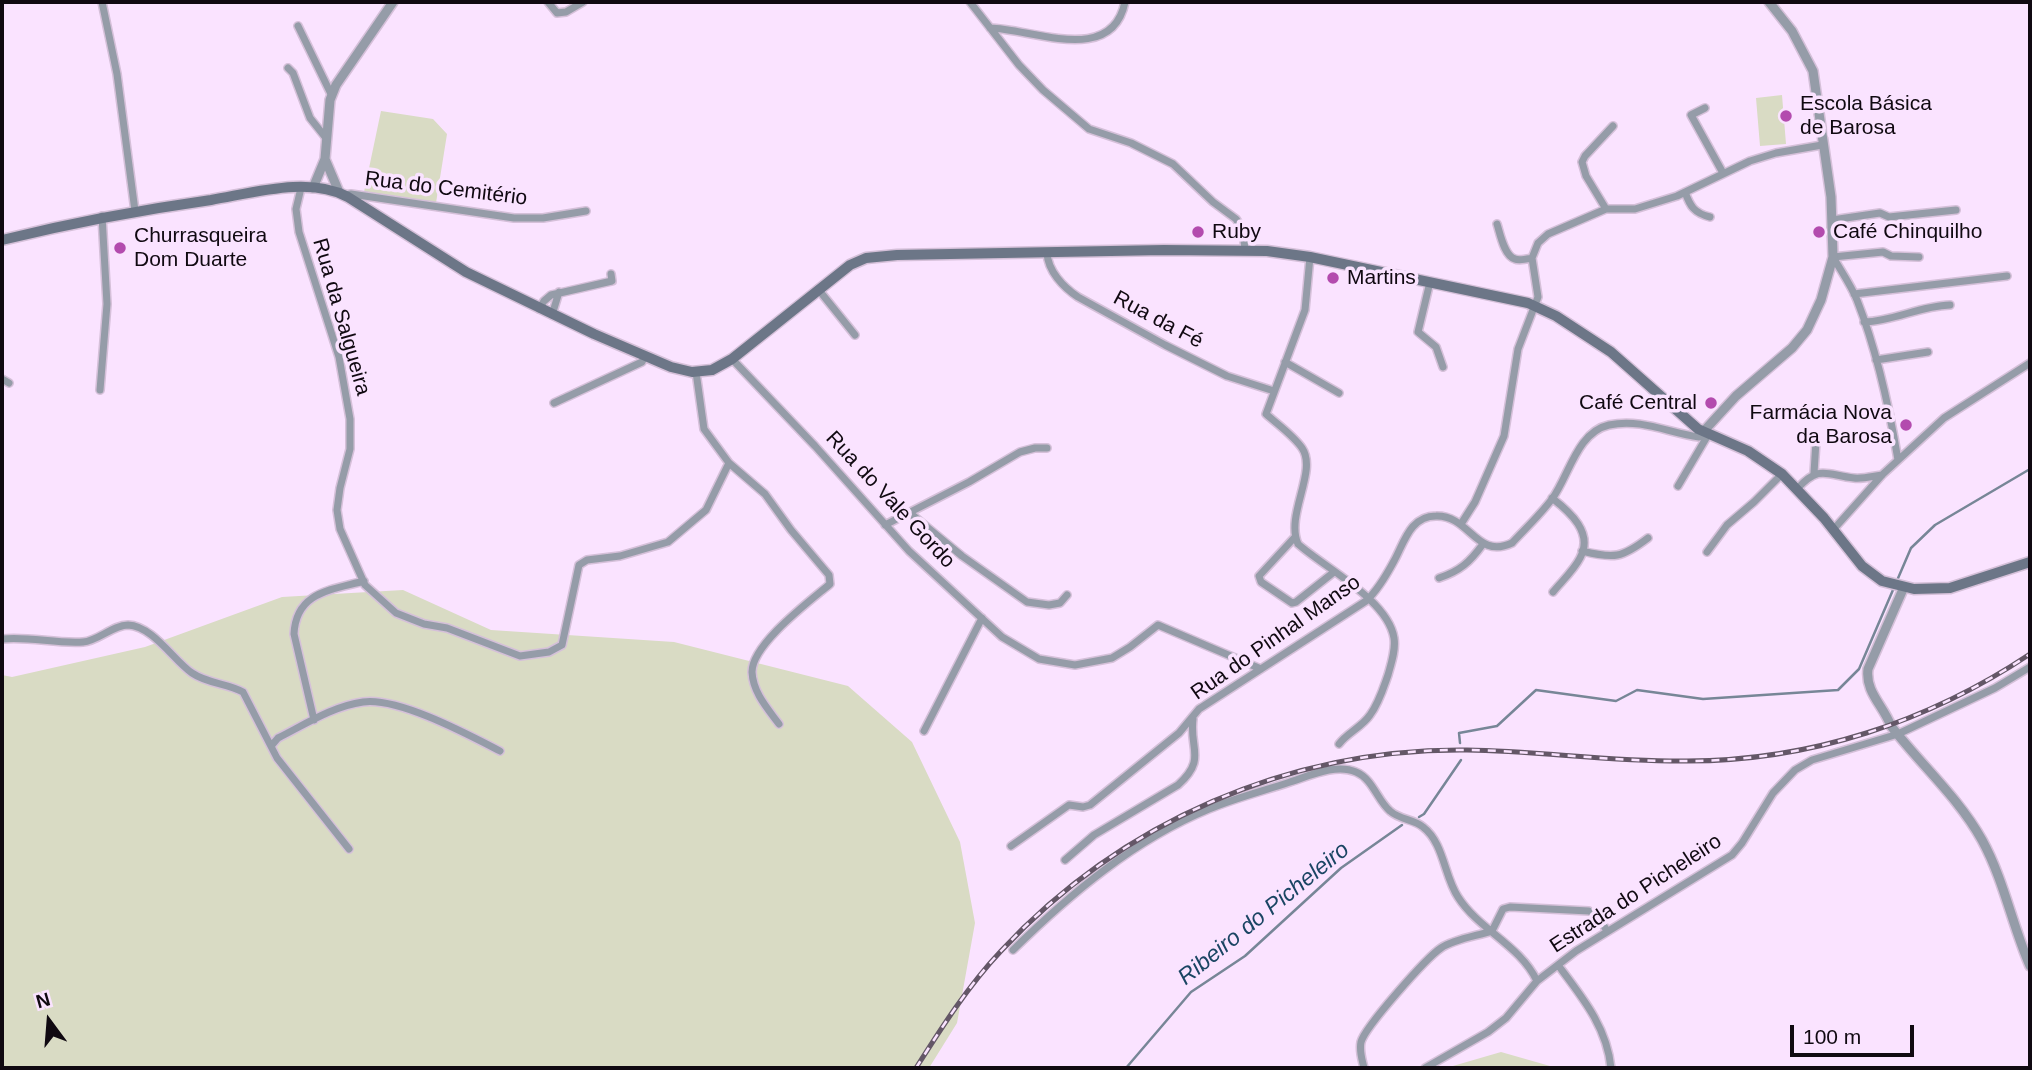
<!DOCTYPE html>
<html>
<head>
<meta charset="utf-8">
<style>
  body { margin:0 }
  #map { position:relative; width:2032px; height:1070px; overflow:hidden; background:#fae3ff; font-family:Arial,sans-serif }
  canvas { display:block }
  .frame { position:absolute; inset:0; border:4px solid #100911; pointer-events:none }
  .north { position:absolute; left:14px; top:986px; width:70px; height:70px; -webkit-text-stroke:5px #fae3ff; paint-order:stroke; rotate:344deg; font-size:19px; font-weight:700; line-height:28px; text-align:center; color:#100911 }
  .north::after { content:''; display:block; margin:auto; width:24px; height:32px; background:#100911; clip-path:polygon(50% 0,100% 100%,50% 72%,0 100%) }
  .scale { position:absolute; left:1790px; top:1025px; width:124px; height:32px; box-sizing:border-box; border:4px solid #100911; border-top:0; padding-left:9px; font-size:21px; line-height:24px; white-space:nowrap; color:#100911; -webkit-text-stroke:5px #fae3ff; paint-order:stroke }
</style>
</head>
<body>
<div id="map">
<canvas width="2032" height="1070"></canvas>
<div class="frame"></div>
<div class="north">N</div>
<div class="scale">100 m</div>
</div>
<script>
const ctx = document.querySelector('canvas').getContext('2d');
ctx.lineJoin = 'round';
function paint(path, color) { ctx.fillStyle = color; ctx.fill(path, 'evenodd'); }
function stroke(path, color, width, dash) { ctx.strokeStyle = color; ctx.lineWidth = width; ctx.lineCap = dash ? 'butt' : 'round'; ctx.setLineDash(dash || []); ctx.stroke(path); }
function write(font, color, halo, rows, align = 'center') {
  ctx.font = font + ' Arial,sans-serif'; ctx.lineWidth = 7; ctx.setLineDash([]); ctx.textBaseline = 'middle'; ctx.strokeStyle = halo; ctx.fillStyle = color; for (const [text, x, y, turn = 0] of rows) {
    ctx.save(); ctx.translate(x, y); ctx.rotate((+turn || 0) * Math.PI / 180); ctx.textAlign = isNaN(turn) ? turn : align; if (halo) ctx.strokeText(text, 0, 0); ctx.fillText(text, 0, 0); ctx.restore();
  }
}
paint(new Path2D(`
  M1782,95L1786,144L1760,146L1756,98Z
  M381,111L433,119L447,134L436,203L364,192Z
  M403,590L491,630L674,642L848,686L912,742L960,842L975,923L957,1023L929,1068H2V675L12,677L145,647L282,597Z
  M1501,1052L1557,1068H1446Z`), '#d9dbc4');
stroke(new Path2D(`
  M1460,743L1459,733L1497,726L1536,690L1616,701L1637,690L1703,699L1838,690L1859,669L1911,548L1935,525L2030,469
  M1419,817L1424,814L1461,760
  M1126,1068L1191,992L1245,956L1341,868L1402,825`), '#778697', 2.5);
const minor = new Path2D(`
  M102,2L117,74L135,211
  M548,2L557,13L566,12L583,2
  M970,2L1019,65L1043,90L1089,129L1131,143L1173,164L1213,202L1236,219L1243,230L1245,250
  M298,26L332,96
  M990,28C1033,29 1112,66 1125,2
  M288,68L293,73L310,118L326,138
  M1705,108L1691,115L1723,173
  M301,188L296,209L299,232L339,357L350,419V449L340,488L337,510L340,529L365,585L396,613L424,624L447,628L520,656L549,652L562,645L579,565L587,560L620,556L668,542L706,510L729,463
  M1685,192C1690,206 1694,213 1710,217
  M345,195L351,194L514,218H543L586,211
  M1606,209L1586,176L1582,162L1585,156L1613,126
  M1832,220L1880,213L1889,217L1956,210
  M1497,224C1500,233 1504,256 1515,259C1519,261 1527,259 1532,258
  M1047,253C1048,271 1063,287 1078,297L1165,345L1227,376L1274,391
  M1310,257L1305,310L1266,414C1277,424 1293,435 1302,448C1318,471 1285,515 1298,544C1325,568 1388,600 1394,638C1396,650 1391,664 1388,675C1383,689 1379,703 1370,715C1362,727 1347,733 1339,744
  M1430,282L1418,332L1436,347L1443,367
  M818,289L855,335
  M1854,294L2007,276
  M539,309L544,301L551,295L612,281L611,274
  M552,315L559,292
  M1864,322C1895,321 1919,306 1950,305
  M732,359L815,446L909,551L1002,637L1039,659L1075,665L1112,658L1130,647L1158,625L1261,669
  M1876,360L1928,352
  M1285,362L1339,393
  M696,372L704,429L729,463L765,494L791,530L829,575L830,584C810,601 752,644 752,672C753,693 768,709 779,724
  M2,379L9,383
  M100,390L107,304L102,216
  M554,403L642,362L645,356
  M1898,460C1889,406 1877,351 1857,300C1851,285 1841,271 1833,257L1883,252L1891,256L1919,257
  M1814,473L1816,441
  M1678,486L1708,435
  M1797,489C1820,464 1826,475 1854,478C1863,479 1874,476 1882,475
  M1552,498C1570,512 1594,533 1580,558C1574,570 1562,581 1553,592
  M910,513L962,556L1027,602L1049,605L1060,603L1067,595
  M1461,524L1475,502L1504,436L1518,349L1538,297L1532,258L1538,243L1548,234L1606,209H1635L1677,196L1750,161L1776,153L1822,145
  M885,525L969,482L1020,452L1035,448H1047
  M1833,530L1883,474L1944,418L2030,363
  M1295,537L1259,576L1261,582L1292,603L1296,602L1334,572
  M1582,551C1614,559 1622,558 1648,538
  M1707,552L1727,525L1754,502L1782,474
  M1439,578C1460,571 1470,562 1483,544
  M2,639C29,636 56,644 83,642C98,641 113,625 128,625C153,626 174,661 192,673C208,684 227,683 243,692L277,758L349,849
  M314,720L294,634C296,592 331,590 364,581
  M924,731L982,618
  M272,745L278,738C304,725 333,706 363,702C398,697 467,734 500,751
  M1011,846L1069,805L1083,807L1090,805L1179,733L1199,709L1366,601C1378,590 1386,576 1394,561C1404,543 1410,516 1436,516C1470,515 1476,560 1512,543C1525,529 1540,515 1552,499C1569,476 1577,432 1609,425C1641,418 1669,433 1699,437L1703,432
  M1065,860L1094,835L1178,785C1207,759 1189,749 1193,719
  M1013,950C1070,894 1134,840 1209,809C1235,798 1263,791 1290,782C1309,776 1336,763 1356,772C1373,779 1377,800 1390,811C1400,820 1414,819 1423,827C1444,843 1444,876 1458,897C1479,930 1520,945 1537,981
  M1558,965C1582,997 1607,1027 1611,1068
  M1364,1068C1362,1059 1359,1051 1361,1042C1365,1027 1426,958 1441,948C1454,939 1477,936 1492,931L1503,909L1510,907L1589,911L1598,916L1607,931
  M1425,1068L1488,1032L1506,1018L1537,981L1576,951L1732,855L1742,843L1773,793L1795,770L1812,760L1898,734L1995,688L2030,667`);
const tertiary = new Path2D(`
  M325,159L339,192
  M313,188L325,159L330,100L336,85L393,2
  M1703,432L1736,396L1792,348L1807,330L1821,300L1833,257L1831,197L1813,71L1792,31L1769,2
  M1904,587L1868,669C1865,692 1883,705 1891,726C1921,765 1958,797 1982,840C2004,880 2012,925 2030,966`);
const secondary = new Path2D(`
  M2,240C71,223 140,210 211,200C253,193 309,176 348,197L466,272L594,334L671,367L692,372L712,370L732,359L850,265L866,258L897,255L1164,250L1267,251L1310,257L1528,303L1556,316L1611,352L1698,429L1748,451L1782,474L1824,518L1862,566L1882,581L1914,589L1950,588L2030,562`);
stroke(minor, '#d5c0d9', 10);
stroke(tertiary, '#d5c0d9', 12);
stroke(secondary, '#d5c0d9', 13);
stroke(minor, '#959ca8', 7);
stroke(tertiary, '#959ca8', 9);
stroke(secondary, '#6c7687', 10);
const rail = new Path2D(`
  M916,1068C942,1027 968,986 1001,951C1121,822 1290,748 1467,750C1540,751 1613,762 1687,761C1810,761 1928,722 2030,654`);
stroke(rail, '#645767', 5);
stroke(rail, '#fae3ff', 2.5, [8]);
for (const [x, y, r, color] of [
  [1786,116,7,"#b34bae"],
  [1198,232,7,"#b34bae"],
  [1819,232,7,"#b34bae"],
  [120,248,7,"#b34bae"],
  [1333,278,7,"#b34bae"],
  [1711,403,7,"#b34bae"],
  [1906,425,7,"#b34bae"]
]) { const dot = new Path2D(); dot.arc(x, y, r, 0, 2 * Math.PI); ctx.fillStyle = color; ctx.fill(dot); stroke(dot, '#fae3ff', 2.5); }
write('21px', '#100911', '#fae3ff', [
  ["Escola Básica",1800,104],
  ["de Barosa",1800,128],
  ["Ruby",1212,232],
  ["Café Chinquilho",1833,232],
  ["Churrasqueira",134,236],
  ["Dom Duarte",134,260],
  ["Martins",1347,278],
  ["Café Central",1697,403,"right"],
  ["Farmácia Nova",1892,413,"right"],
  ["da Barosa",1892,437,"right"]
], 'left');
write('21px', '#100911', '#fae3ff', [
  ["Rua do Cemitério",446,189,7],
  ["Rua da Salgueira",341,317,74],
  ["Rua da Fé",1158,320,28],
  ["Rua do Vale Gordo",890,500,47],
  ["Rua do Pinhal Manso",1276,638,-35],
  ["Estrada do Picheleiro",1636,894,-33]
]);
write('italic 23px', '#1a4563', '#fae3ff', [
  ["Ribeiro do Picheleiro",1264,914,-39]
]);
</script>
</body>
</html>
